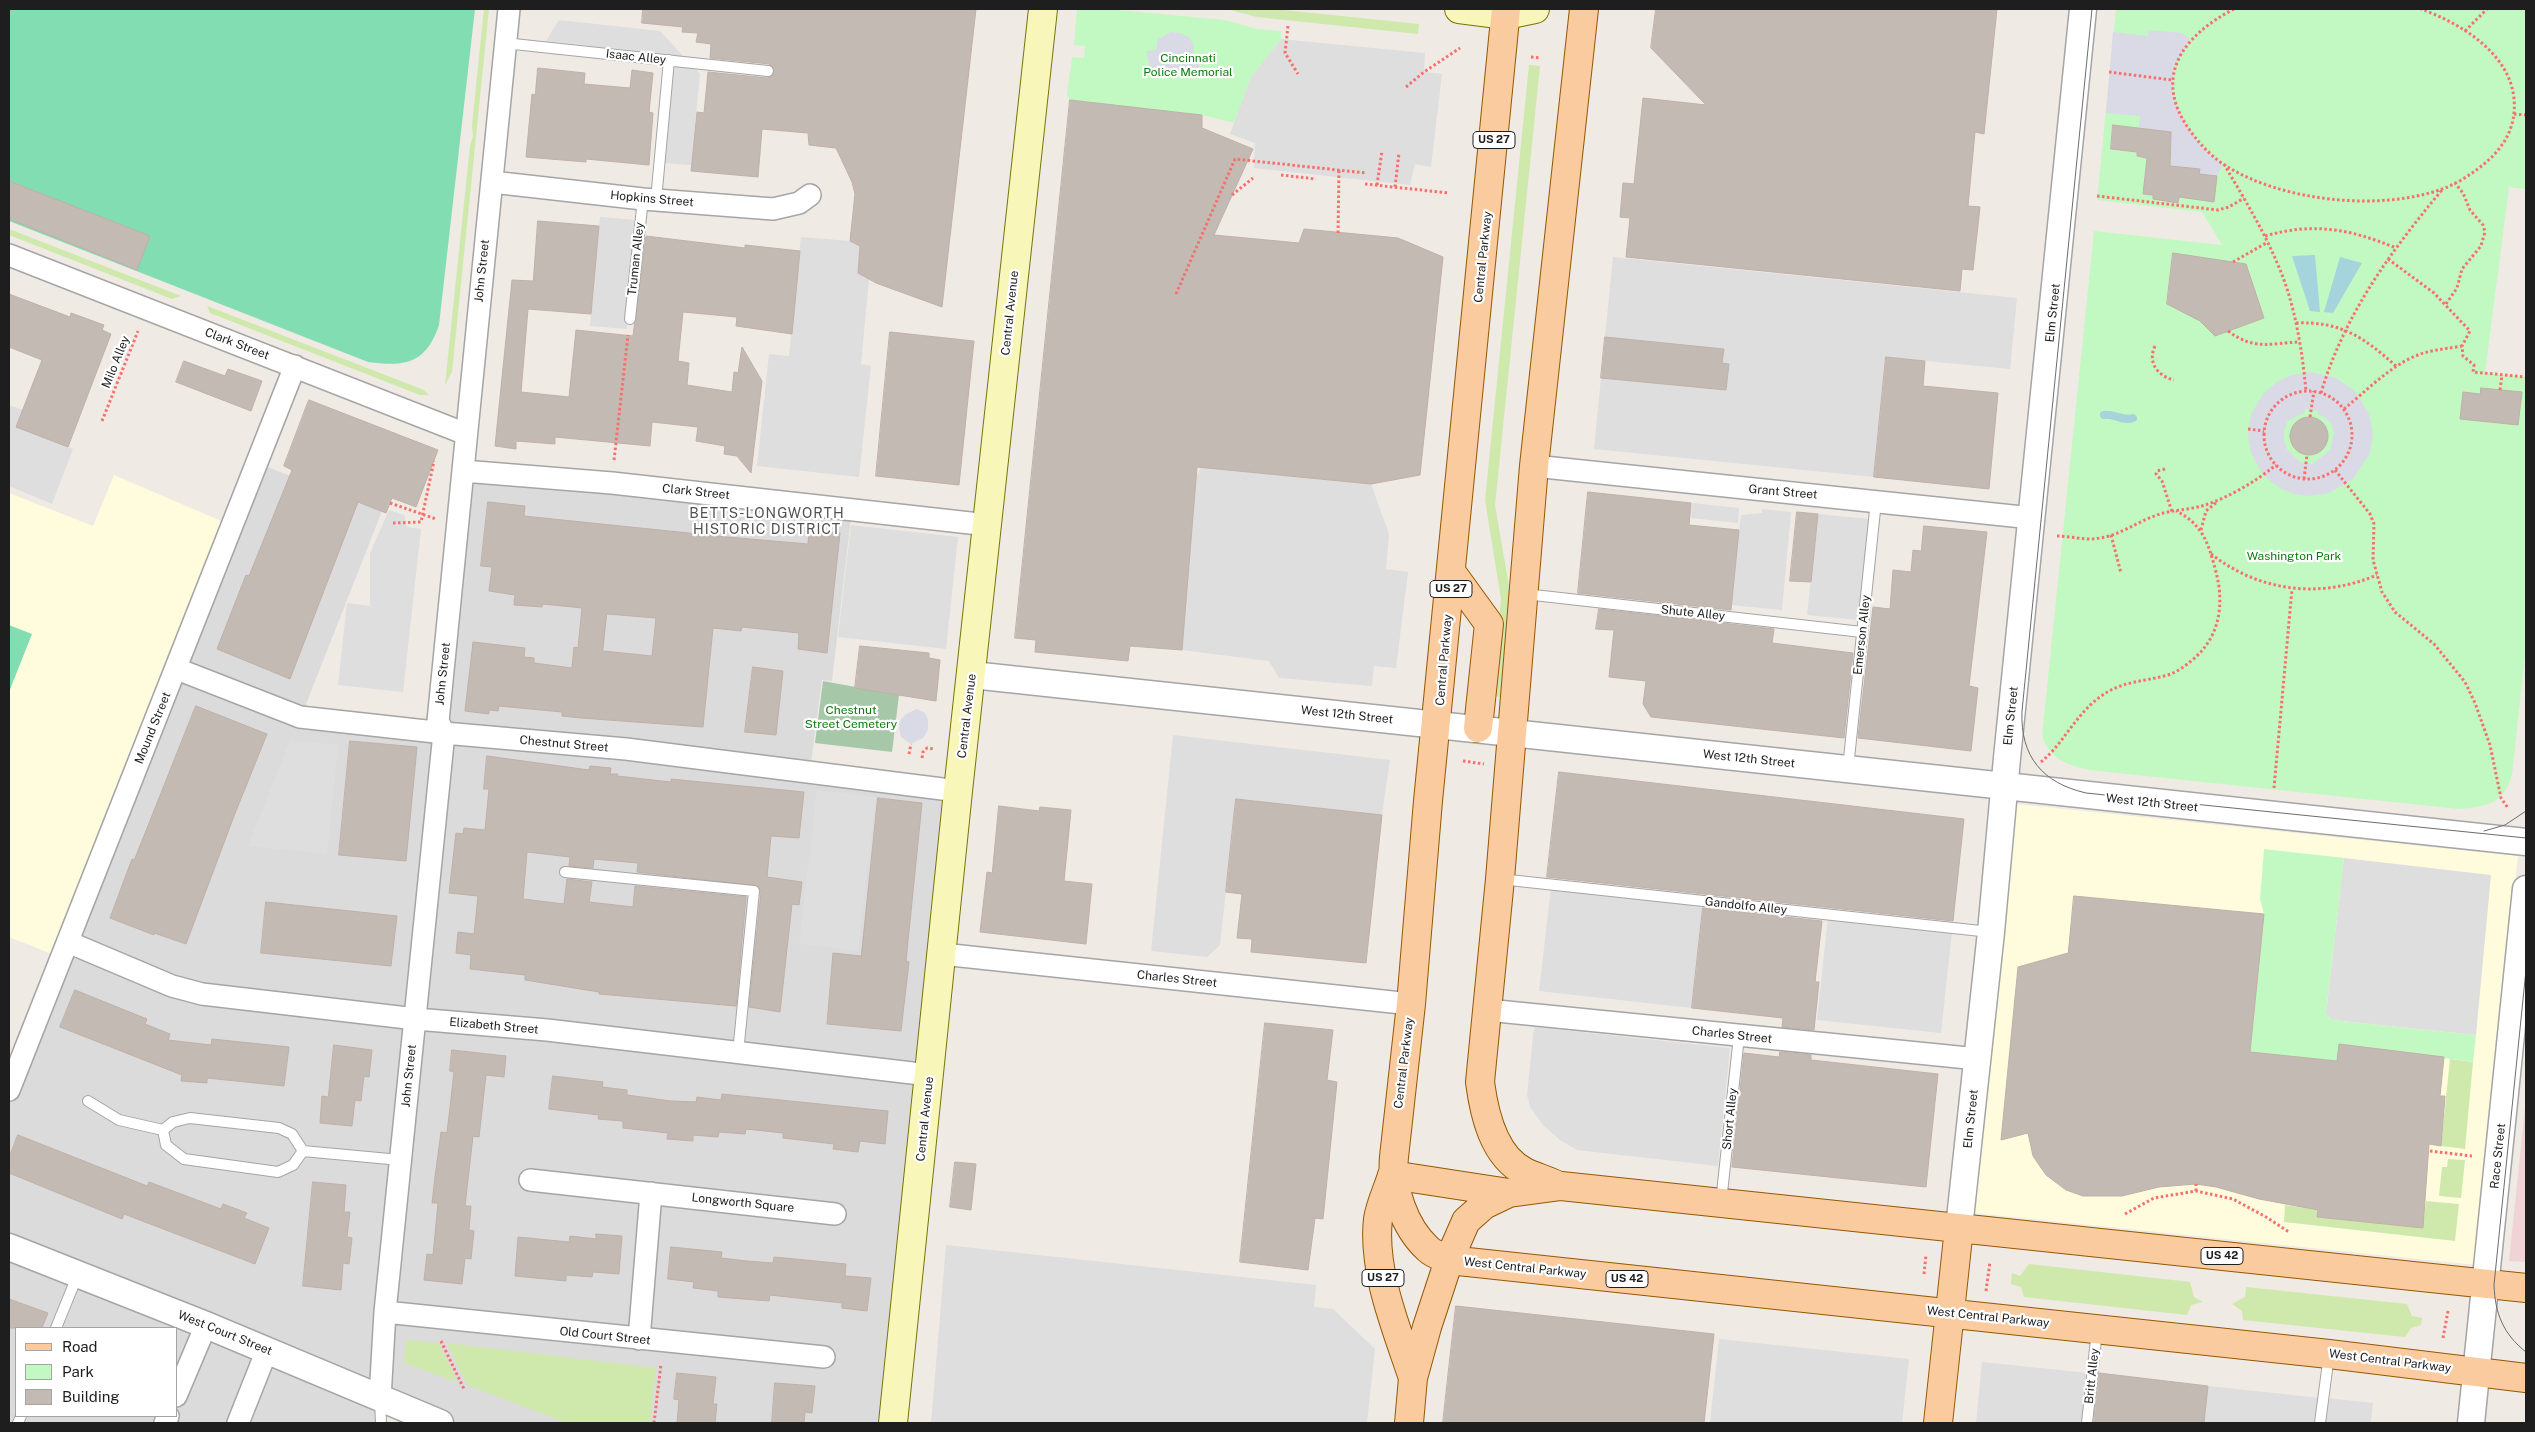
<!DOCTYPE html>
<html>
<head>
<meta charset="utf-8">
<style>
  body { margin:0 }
  #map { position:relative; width:2535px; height:1432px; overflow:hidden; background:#efeae4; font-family:"Public Sans",sans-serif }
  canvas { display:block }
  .frame { position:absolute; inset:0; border:10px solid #1e1e1e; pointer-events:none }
  .legend { position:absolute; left:15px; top:1327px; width:162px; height:90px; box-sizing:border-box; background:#fff; border:1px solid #a5a5a5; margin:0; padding:6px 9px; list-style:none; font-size:15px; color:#1e1e1e }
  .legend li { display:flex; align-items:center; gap:10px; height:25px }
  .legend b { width:25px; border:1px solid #a5a5a5 }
</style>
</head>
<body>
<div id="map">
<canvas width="2535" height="1432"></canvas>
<div class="frame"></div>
<ul class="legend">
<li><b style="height:6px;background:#facb9e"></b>Road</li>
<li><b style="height:14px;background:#c2f9c2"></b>Park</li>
<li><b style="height:14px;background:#c4bab4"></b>Building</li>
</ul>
</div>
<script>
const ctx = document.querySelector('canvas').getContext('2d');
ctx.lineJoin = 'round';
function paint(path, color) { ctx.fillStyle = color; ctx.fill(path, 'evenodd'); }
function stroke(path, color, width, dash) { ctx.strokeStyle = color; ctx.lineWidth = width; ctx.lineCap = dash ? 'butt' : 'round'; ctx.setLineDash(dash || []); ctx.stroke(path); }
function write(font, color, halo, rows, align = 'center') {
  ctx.font = font + ' "Public Sans",sans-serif'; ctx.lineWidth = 4.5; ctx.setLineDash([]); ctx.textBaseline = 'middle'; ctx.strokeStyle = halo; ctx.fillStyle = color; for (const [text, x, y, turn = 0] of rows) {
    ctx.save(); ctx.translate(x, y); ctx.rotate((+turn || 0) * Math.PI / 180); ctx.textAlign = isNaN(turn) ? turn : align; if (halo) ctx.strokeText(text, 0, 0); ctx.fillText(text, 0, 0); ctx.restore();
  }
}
paint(new Path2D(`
  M257,463L382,511L301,717L443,733L463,471L852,509L832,681L822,680L810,771L958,791L893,1423H440L380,1398L381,1423H9V1090ZM16,1328H176V1416H16Z`), '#dcdbdb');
paint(new Path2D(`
  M2526,1098V1262L2509,1261Z`), '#f0d4d5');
paint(new Path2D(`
  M114,475L233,526L62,958L9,937V493L93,526Z
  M2016,804L2518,856L2476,1265L1974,1213Z`), '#fffcde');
paint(new Path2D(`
  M484,9H489L452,372L445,385L470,146L473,136L472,125Z
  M1226,9H1274L1419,24L1418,34L1257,17Z
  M1529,65L1540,66L1495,505L1511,598L1501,697L1492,696L1501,599L1485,500Z
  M9,229L181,296L172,299L9,235Z
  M207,306L424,390L429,395H420L210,313Z
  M2450,1059L2473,1062L2465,1149L2441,1146Z
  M2448,1159L2465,1160L2461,1198L2439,1196L2442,1167H2447Z
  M2426,1201L2459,1204L2455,1241L2284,1222L2285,1205L2318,1210L2317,1217L2423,1228Z
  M2029,1264L2190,1282L2194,1297L2203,1302L2191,1305L2187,1315L2024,1297L2021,1287L2011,1284L2012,1273L2020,1276Z
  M2246,1287L2407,1304L2412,1316L2422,1318L2421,1325L2411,1328L2405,1337L2243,1320L2242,1311L2232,1304L2245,1297Z
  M406,1340L439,1343L457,1382L404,1363Z
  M447,1343L656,1368L650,1423H567L467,1385Z`), '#cee9ab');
paint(new Path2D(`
  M823,681L899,695L892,752L815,743Z`), '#a6c8a8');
paint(new Path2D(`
  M1077,9H1108L1225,20L1257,29L1281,31V39L1251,77L1234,123L1202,115L1070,100L1067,95L1072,57L1084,58L1085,46L1074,45Z
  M2116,9H2526V189L2509,187L2485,373L2526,377V645L2512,775C2503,804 2487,807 2459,809L2089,770C2067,765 2050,759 2042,736L2094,231L2222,245L2202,212L2097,200Z
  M2264,849L2344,858L2326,1013L2332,1020L2476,1035L2473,1062L2339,1044L2337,1061L2250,1052L2264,914L2260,899Z`), '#c2f9c2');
paint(new Path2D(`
  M9,9H475L439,325C426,364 405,367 368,362L9,221Z
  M9,625L32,634L9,692Z`), '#83ddb3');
paint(new Path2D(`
  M559,20L660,31L700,74L691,165L664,163L673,72L655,53L546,41Z
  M1281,39L1425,53L1424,72L1442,74L1431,167L1415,164L1410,185L1254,168L1255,143L1230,134L1251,77Z
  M600,217L637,220L627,329L590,326Z
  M801,237L850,241L860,246L858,273L869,279L861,364L871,366L859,477L757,466L769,354L789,356Z
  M1613,257L2017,298L2010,369L1886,357L1874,477L1594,449L1601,378L1692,387L1694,379L1713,381L1712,389L1726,390L1729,364L1722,363L1724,349L1605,337Z
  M9,405L23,410L17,427L73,449L52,504L9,486Z
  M1201,467L1371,484L1389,534L1386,569L1408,572L1396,668L1374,666L1372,686L1279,678L1269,661L1182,650L1196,478Z
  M1692,503L1739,508L1738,523L1691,518Z
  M1762,509L1791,512L1782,610L1731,605L1741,515L1762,513Z
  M389,510L404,515L407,527L421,529L403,692L338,685L347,603L370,606V553Z
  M1818,514L1869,519L1858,620L1807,615Z
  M851,525L958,537L946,649L838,637Z
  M1173,735L1390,760L1382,815L1236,799L1220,945L1207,957L1151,951Z
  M290,740L338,745L327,854L248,846Z
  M817,790L876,797L858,951L799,944Z
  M2344,858L2491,875L2476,1035L2332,1020L2326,1013Z
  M1551,888L1703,905L1692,1008L1539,991Z
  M1828,917L1952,931L1941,1033L1817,1020Z
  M1534,1027L1730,1048L1718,1166L1577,1150L1560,1140L1543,1125L1530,1107L1527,1095Z
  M946,1245L1316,1285L1314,1307L1333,1309L1375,1349L1367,1423H931Z
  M1719,1339L1909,1359L1902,1423H1710Z
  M1982,1362L2088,1373L2083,1423H1976Z
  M2208,1386L2320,1398L2317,1423H2204Z
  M2326,1398L2373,1403L2371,1423H2323Z`), '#dedede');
paint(new Path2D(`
  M2149,30L2182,33L2190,40L2175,66L2172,94L2186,125L2202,147L2223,164L2217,176L2199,174L2200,169L2186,168L2174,170L2161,159L2171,160V132L2139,128L2140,116L2106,113L2113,32L2148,36Z
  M1171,32L1180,33L1189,37L1194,46L1192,54L1202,57L1198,68L1193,73L1186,76L1183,70L1175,72L1163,68L1157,74L1150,66L1146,51L1156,50L1158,39Z
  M2311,372L2336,378L2355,391L2369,414L2373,434L2370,453L2353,479L2329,493L2309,496L2294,494L2280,488L2263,475L2251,453L2248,437L2251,414L2264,393L2278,381L2292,375ZM2305,409L2318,411V414L2327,419L2332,425L2334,434L2330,450L2312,464L2300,462L2287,449L2284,441V430L2288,421L2305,412Z
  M917,709L925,713L928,720V730L923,738L911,744L901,737L899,728L900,721L906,714Z`), '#d9dae5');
paint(new Path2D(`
  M2315,255L2320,312L2310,311L2292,256Z
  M2340,257L2362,263L2333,313L2324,312Z`), '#a5d4dc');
stroke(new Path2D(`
  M2104,415C2115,413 2122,422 2133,418`), '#a5d4dc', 8);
const building = new Path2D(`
  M643,9H976L942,307L876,283L858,273L860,246L850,241L855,194L852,182L836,148L809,145L808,133L762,129L758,177L691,171L697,112L704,113L708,72L768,78L773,75L774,69L769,64L710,58L711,44L696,42L698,33L682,32L683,27L642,23Z
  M1656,9H1997L1984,134L1975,132L1968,206L1980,207L1973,270L1962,269L1960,291L1626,257L1630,218L1620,217L1623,183L1634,184L1643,98L1706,105L1651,48Z
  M538,68L585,73L584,84L630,88L632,70L653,73L649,112L653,113L649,165L586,159V162L526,157L532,94L535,95Z
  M1070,100L1202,115V128L1253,149L1214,235L1299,243L1304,229L1398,238L1443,257L1420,475L1371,484L1197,467L1182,650L1130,646L1128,661L1035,652L1036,640L1015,638Z
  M2113,125L2171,132L2170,166L2200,169L2199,174L2217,176L2214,202L2179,197L2178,203L2153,199V195L2143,194L2147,158L2137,156V152L2111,149Z
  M9,181L150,236L137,270L9,219Z
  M538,221L599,226L591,314L528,309L521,392L569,397L576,330L633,336L646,236L745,248V245L800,251L792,334L736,326L737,317L683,312L678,361L689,363L687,385L732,392L734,372L738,373L742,347L762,381L751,473L737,456L724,454L725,446L696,441L698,427L652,422L650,446L555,437V444L516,441V449L495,446L512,280L533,281Z
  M2173,253L2246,264L2264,318L2215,336L2200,321L2167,304Z
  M9,294L70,317L71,313L104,325L102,330L111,334L68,447L16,427L42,360L9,347Z
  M890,332L974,341L959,485L876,476Z
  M1605,337L1724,349L1722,363L1729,364L1726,390L1601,378Z
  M1886,357L1925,361L1923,386L1998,393L1989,489L1874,477Z
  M184,361L225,376L228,369L262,381L251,411L176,382Z
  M2481,388L2522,392L2518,425L2460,419L2463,392L2480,394Z
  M309,400L438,450L416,507L392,498L386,513L358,502L290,679L217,649L246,575L249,576L292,470L284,466Z
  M2290 436a19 19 0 1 1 38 0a19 19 0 1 1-38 0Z
  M1588,492L1691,503L1689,525L1739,530L1731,610L1578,593Z
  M488,502L525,506L524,516L727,537L808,544L809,529L840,533L827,653L798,649L799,633L742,627L741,631L713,628L703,727L581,718L562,716V712L499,706L498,711L489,710V714L465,711L473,642L525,648L524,657L534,658V663L572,668L574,647L578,648L582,608L543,604L542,607L514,605L515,595L489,591L492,567L481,566ZM607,614L656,618L652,656L603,651Z
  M1797,512L1818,514L1811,582L1790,581Z
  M1924,526L1987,532L1969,686L1978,688L1971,751L1858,738L1873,607L1890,609L1893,570L1911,572L1913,550L1921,551Z
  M1599,609L1774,629L1772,643L1853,653L1844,738L1651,717L1643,704L1646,681L1609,677L1614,630L1596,629Z
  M860,646L929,653V658L940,660L936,701L855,688Z
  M753,667L783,671L776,735L745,732Z
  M196,706L267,734L234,816L186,944L154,933V935L110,918L132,859L134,860Z
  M350,741L417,747L406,861L339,855Z
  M487,756L589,770L590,766L611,768L610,774H618L617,776L671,782V779L804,792L799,838L771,836L767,877L802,882L799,905L792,904L780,1012L749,1007L761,892L758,886L637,872L638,863L594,859L593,868L569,866L570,857L527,852L523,899L564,904L567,879L592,882L589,902L633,907L635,886L746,897L736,1006L599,994V992L525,980V975L470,969L471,955L456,953L458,932L474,934L478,896L449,893L456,833L463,834L464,828L485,830L489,789H484Z
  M1559,772L1964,819L1953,921L1547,877Z
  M878,798L922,803L906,961L909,962L901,1031L827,1024L833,953L861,956Z
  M1236,799L1382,815L1366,963L1251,952L1252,939L1237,938L1242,894L1226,892Z
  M999,806L1039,811L1040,807L1071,810L1064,881L1092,884L1086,944L980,932L987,872L992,873Z
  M2074,896L2264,914L2250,1052L2337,1061L2339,1044L2444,1057L2440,1096H2445L2441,1146L2429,1144L2423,1228L2317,1217L2318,1210L2259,1199L2216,1187L2196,1184L2159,1187L2122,1196H2083L2066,1190L2046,1175L2033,1156L2028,1133L2001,1140L2018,967L2068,953Z
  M266,902L397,916L391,966L261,953Z
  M1703,908L1822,921L1815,982H1819L1814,1030L1782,1027L1783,1018L1692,1008Z
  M75,990L147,1019L145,1024L170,1034L168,1040L211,1045L212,1039L289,1047L284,1086L207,1078V1083L181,1081L182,1075L60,1027Z
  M1265,1023L1333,1030L1327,1080L1337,1082L1323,1219L1315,1218L1308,1270L1240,1262Z
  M334,1045L372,1050L369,1077L364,1076L361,1101L355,1100L352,1126L320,1123L322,1096L328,1097Z
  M452,1050L506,1056L504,1077L486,1075L479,1137L473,1136L465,1206H471L469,1230L474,1231L471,1259L465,1258L462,1284L424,1280L427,1254L433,1255L438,1203H432L435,1177L441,1132L447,1133L454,1072L450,1071Z
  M1780,1052L1811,1055V1060L1938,1074L1926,1187L1732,1167L1744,1053L1779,1057Z
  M553,1076L603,1082L602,1087L627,1090V1095L671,1101L696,1102L697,1097L721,1100L722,1094L888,1111L885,1144L860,1141L858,1152L833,1149L834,1144L783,1138V1133L746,1129L745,1134L719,1132L718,1137L693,1135V1141L667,1139L668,1133L623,1128V1121L598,1119L599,1115L549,1109Z
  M18,1135L147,1186L149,1182L221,1209L223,1204L247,1213L244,1218L269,1228L255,1264L124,1214L122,1219L9,1173V1158Z
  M955,1162L976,1164L971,1210L950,1207Z
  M313,1182L346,1185L344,1212H350L347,1237L352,1238L349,1264L343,1263L341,1290L303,1286Z
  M596,1234L622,1236L619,1274L593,1272L592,1277L566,1275V1281L515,1276L518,1237L569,1242L570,1236L596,1239Z
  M671,1247L722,1252L721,1258L747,1261L773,1263L774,1257L846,1264L845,1276L871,1278L867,1311L842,1308V1303L770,1295L769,1301L718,1297V1291L693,1288L694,1282L668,1279Z
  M9,1299L48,1313L42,1328H9Z
  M1456,1306L1714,1334L1704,1423H1443Z
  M677,1373L716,1377L713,1404H717L715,1423H677L679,1400L674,1399Z
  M2099,1373L2208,1386L2204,1423H2094Z
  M775,1383L815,1386L812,1413L805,1412L804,1423H772Z`);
paint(building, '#c4bab4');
stroke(building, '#c0b0a7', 1);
const service = new Path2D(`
  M504,43L768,71
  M656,200L669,60
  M630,319L643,199
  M1525,594L1862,632
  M1848,768L1876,501
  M565,872L754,891L738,1053
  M1500,879L1990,932
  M88,1101L119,1120L163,1130
  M163,1130L166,1145L184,1159L278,1172L293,1165L303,1151
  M163,1130L173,1122L190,1118L279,1128L292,1134L303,1151
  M303,1151L400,1160
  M1721,1202L1739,1036
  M56,1328L78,1274
  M380,1399L381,1423
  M18,1423L21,1416
  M2087,1423L2097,1330
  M2320,1423L2329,1355`);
const minor = new Path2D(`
  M492,182L643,199L773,209L799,203L810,195
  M9,255L466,434
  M1534,466L2032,518
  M463,471L612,483L988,525
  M177,669L300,717L444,733L626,749L958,791
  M68,942L172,986L202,994L416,1019L547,1030L929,1075
  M942,954L1411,1004
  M1487,1010L1978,1059
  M9,1090L295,366
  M530,1180L835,1214
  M385,1312L824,1357
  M639,1339L651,1193
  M176,1396L206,1325
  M380,1398L385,1312L444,733L438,721L509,9
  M165,1423L168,1416
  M238,1423L267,1350`);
const tertiary = new Path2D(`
  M972,675L2526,842
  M1959,1228L1991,932L2007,758L2083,9
  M9,1247L206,1325L440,1423
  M2471,1423L2526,889`);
const secondary = new Path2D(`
  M1459,9L1506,15L1535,9
  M893,1423L958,791L1043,9`);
const primary = new Path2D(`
  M1506,9L1428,801L1411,1004L1394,1157C1391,1188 1404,1227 1428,1249C1433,1254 1442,1257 1449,1260L2329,1354L2526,1378
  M1452,573L1489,624L1478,728
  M1392,1175C1388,1189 1380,1205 1378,1219C1372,1271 1397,1330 1413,1378
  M1392,1175L1509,1193
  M1557,1185C1547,1180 1535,1177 1525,1172C1493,1156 1484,1113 1480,1082L1500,879L1534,466L1584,9
  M1409,1423L1413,1378L1427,1327L1449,1260L1466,1221L1484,1205L1509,1193L1561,1186L2526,1288
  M1938,1423L1959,1228`);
stroke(service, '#a5a5a5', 12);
stroke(minor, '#a5a5a5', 24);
stroke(tertiary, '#a5a5a5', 29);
stroke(secondary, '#727406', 30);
stroke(primary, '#965802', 30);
stroke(new Path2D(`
  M2234,9C2182,36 2151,78 2191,132C2200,144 2210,155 2223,164C2279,201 2379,212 2442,189C2454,185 2465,178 2475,171C2500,153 2517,131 2514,99C2510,53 2460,23 2421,9
  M1288,26L1285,53L1298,74
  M2465,31L2487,9
  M1531,57L1541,58
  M2109,72L2172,80
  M1406,87L1424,72L1460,48
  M2514,114L2526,115
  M2224,164C2243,197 2263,229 2278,265C2295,304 2302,349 2306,391
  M1281,175L1316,179
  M1365,184L1449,193
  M1377,185L1382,151
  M1395,187L1399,153
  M1232,195L1253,178
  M2097,196L2218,210L2229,207L2244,198
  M2265,236C2314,222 2350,229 2396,248
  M2388,259L2434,293L2470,331L2462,346L2463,356L2474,365L2473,372L2526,377
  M2233,262L2268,242
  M1176,294L1235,159L1366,173
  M2446,304L2457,288L2462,269L2481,246L2485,232L2483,225L2470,210L2463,193L2455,183
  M2296,323C2341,321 2365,338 2397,367
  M2228,331C2255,351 2270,343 2300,342
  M2155,346C2147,363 2158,376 2174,380
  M2500,390L2502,375
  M2264 435a44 44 0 1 1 88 0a44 44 0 1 1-88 0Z
  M2321,393C2344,315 2391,251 2442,190
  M2344,409C2365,392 2387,369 2413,357C2428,350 2445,349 2462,346
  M2310,417L2314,391
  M102,421L138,331
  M2248,429L2264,431
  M614,460L628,335
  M2165,469L2157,471L2156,474L2162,481L2172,512
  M2335,470L2370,514L2374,524L2373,560L2382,592L2395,612L2434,644L2465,682L2475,703L2490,745L2501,798L2508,808
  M2304,479L2307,455
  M390,503L436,519
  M393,523L421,522L434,461
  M2201,530L2206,511L2217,502
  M2111,535L2121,573
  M2057,536C2071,536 2086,541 2100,538C2120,535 2137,522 2157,515C2171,510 2187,510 2202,506C2228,498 2255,482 2276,465
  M2211,554C2260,592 2320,599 2377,575
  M909,754L911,744
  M922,758L923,752L927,748L934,749
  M1463,761L1484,764
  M2041,762C2064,743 2076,714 2100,697C2122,680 2146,682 2171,674C2178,671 2185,666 2191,661C2219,639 2225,606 2216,572C2209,545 2203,524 2176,511
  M2274,788L2292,589
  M2430,1151L2472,1156
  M2196,1191V1184
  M2125,1214L2154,1198L2196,1191L2233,1199L2266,1217L2289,1232
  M1924,1274L1926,1255
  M1986,1291L1990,1262
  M2443,1338L2448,1311
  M441,1341L464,1389
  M654,1423L661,1364`), '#f86f6c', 3, [2.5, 2.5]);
stroke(service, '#fff', 10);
stroke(minor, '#fff', 21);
stroke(tertiary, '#fff', 26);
stroke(secondary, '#f9f6b9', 28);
stroke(primary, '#facb9e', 28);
stroke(new Path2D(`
  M2092,9L2022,711C2020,757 2043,783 2086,793L2526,838
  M2484,831L2505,825L2526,811
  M2526,970L2494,1285C2495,1313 2503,1334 2526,1352`), '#6c6c6c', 1);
stroke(new Path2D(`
  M1338,233L1339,169`), '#f86f6c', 3, [2.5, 2.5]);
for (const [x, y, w] of [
  [1494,140,42],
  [1451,589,42],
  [2222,1256,42],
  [1383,1278,42],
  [1627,1279,42]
]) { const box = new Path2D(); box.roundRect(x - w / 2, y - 8.5, w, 17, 4); ctx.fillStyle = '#fff'; ctx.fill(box); stroke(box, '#1e1e1e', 1); }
write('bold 11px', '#1e1e1e', null, [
  ["US 27",1494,140],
  ["US 27",1451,589],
  ["US 42",2222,1256],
  ["US 27",1383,1278],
  ["US 42",1627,1279]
]);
write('12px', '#1e1e1e', '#fff', [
  ["Isaac Alley",636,57,6],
  ["Hopkins Street",652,199,5],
  ["Central Parkway",1483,257,-84],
  ["Truman Alley",636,259,-84],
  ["John Street",482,271,-84],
  ["Central Avenue",1010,313,-84],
  ["Elm Street",2053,313,-84],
  ["Clark Street",237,344,21],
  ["Milo Alley",116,362,-68],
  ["Clark Street",696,492,6],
  ["Grant Street",1783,492,5],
  ["Shute Alley",1693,613,6],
  ["Emerson Alley",1862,635,-84],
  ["Central Parkway",1444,660,-85],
  ["John Street",443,674,-84],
  ["West 12th Street",1347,715,6],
  ["Central Avenue",967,716,-83],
  ["Elm Street",2011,716,-84],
  ["Mound Street",153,728,-68],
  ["Chestnut Street",564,744,5],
  ["West 12th Street",1749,759,6],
  ["West 12th Street",2152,803,6],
  ["Gandolfo Alley",1746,906,6],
  ["Charles Street",1177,979,6],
  ["Elizabeth Street",494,1026,5],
  ["Charles Street",1732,1035,6],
  ["Central Parkway",1404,1063,-83],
  ["John Street",409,1076,-84],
  ["Central Avenue",925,1119,-84],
  ["Short Alley",1730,1119,-84],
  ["Elm Street",1971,1119,-84],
  ["Race Street",2498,1156,-84],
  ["Longworth Square",743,1203,6],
  ["West Central Parkway",1525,1268,6],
  ["West Central Parkway",1988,1317,6],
  ["West Court Street",225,1333,22],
  ["Old Court Street",605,1336,6],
  ["West Central Parkway",2390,1361,7],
  ["Britt Alley",2092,1376,-84]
]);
write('12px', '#0d7b0d', '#fff', [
  ["Cincinnati",1188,58],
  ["Police Memorial",1188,72],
  ["Washington Park",2294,556],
  ["Chestnut",851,710],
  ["Street Cemetery",851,724]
]);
ctx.letterSpacing = '1px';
write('14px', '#515151', '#fff', [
  ["BETTS-LONGWORTH",767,514],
  ["HISTORIC DISTRICT",767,530]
]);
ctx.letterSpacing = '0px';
</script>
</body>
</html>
